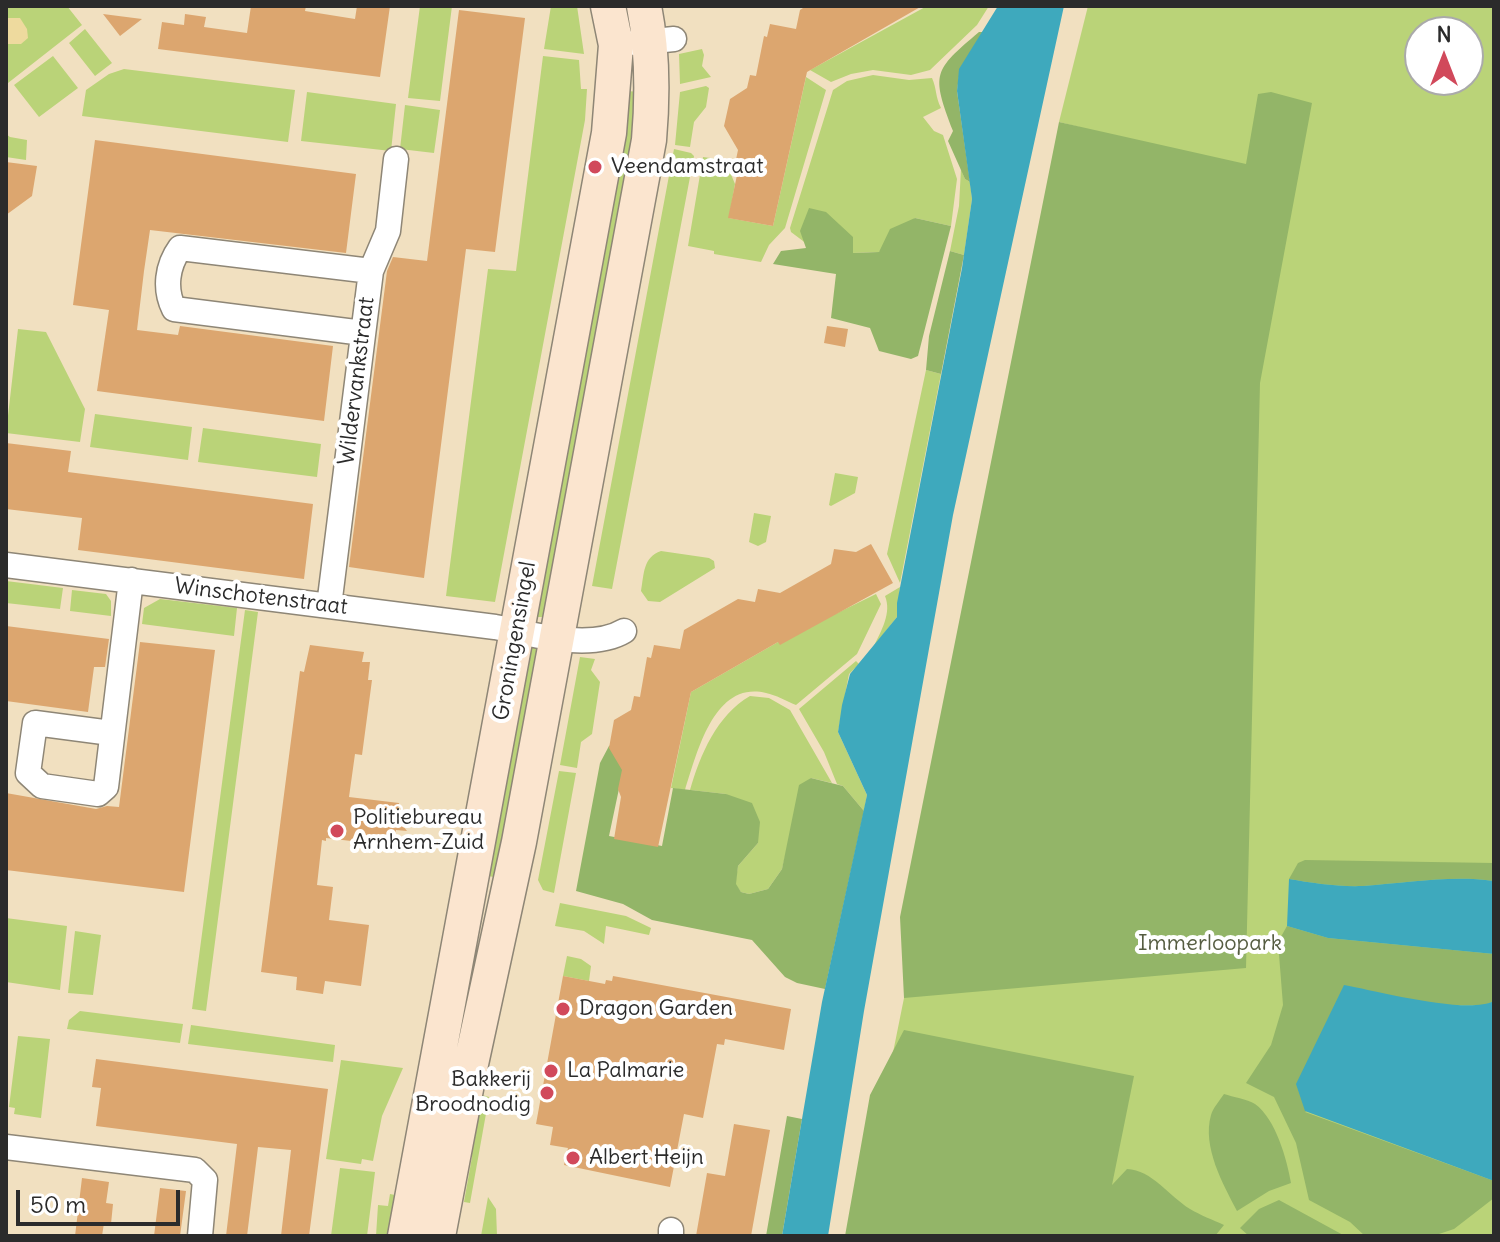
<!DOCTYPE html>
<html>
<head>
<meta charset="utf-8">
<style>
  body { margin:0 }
  #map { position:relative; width:1500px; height:1242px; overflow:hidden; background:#f1e0c0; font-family:Delius,sans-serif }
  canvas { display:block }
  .frame { position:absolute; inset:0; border:8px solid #2b2b2b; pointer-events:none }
  .north { position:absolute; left:1404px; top:16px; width:80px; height:80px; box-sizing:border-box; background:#fff; border:2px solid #aaa; border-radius:50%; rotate:0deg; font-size:22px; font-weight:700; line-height:32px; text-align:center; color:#2b2b2b }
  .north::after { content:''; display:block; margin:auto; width:28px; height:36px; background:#d1495b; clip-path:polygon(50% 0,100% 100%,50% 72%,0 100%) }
  .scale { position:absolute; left:16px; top:1190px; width:164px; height:36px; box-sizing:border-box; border:4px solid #2b2b2b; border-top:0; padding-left:10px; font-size:24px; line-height:28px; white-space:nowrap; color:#2b2b2b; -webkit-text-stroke:6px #fff; paint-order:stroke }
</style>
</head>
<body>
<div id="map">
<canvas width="1500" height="1242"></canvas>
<div class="frame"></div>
<div class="north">N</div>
<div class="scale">50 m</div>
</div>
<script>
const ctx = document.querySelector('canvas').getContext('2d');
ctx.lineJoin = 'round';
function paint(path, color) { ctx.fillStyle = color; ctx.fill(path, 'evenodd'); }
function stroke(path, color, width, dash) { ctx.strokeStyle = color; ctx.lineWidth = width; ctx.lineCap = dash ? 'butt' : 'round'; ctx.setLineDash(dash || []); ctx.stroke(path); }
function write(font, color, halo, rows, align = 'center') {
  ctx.font = font + ' Delius,sans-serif'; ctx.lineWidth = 8; ctx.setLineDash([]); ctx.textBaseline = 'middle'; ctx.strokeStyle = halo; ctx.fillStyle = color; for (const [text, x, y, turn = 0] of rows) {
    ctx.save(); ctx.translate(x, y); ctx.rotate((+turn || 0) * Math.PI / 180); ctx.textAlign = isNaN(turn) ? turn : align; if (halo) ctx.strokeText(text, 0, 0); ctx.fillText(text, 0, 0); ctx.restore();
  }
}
paint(new Path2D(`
  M6,6H67L82,25L8,83Z
  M420,6H452L440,101L408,98Z
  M551,6H577L584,54L544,49Z
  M927,6H989L977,25L930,70L911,75L873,70L851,74L831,82L810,70Z
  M1088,6H1494V1236H856L904,998L925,920L1079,127L1059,122ZM1420,32H1468V80H1420Z
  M85,29L112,63L95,76L69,43Z
  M702,49L704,55L702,66L711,77L680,84L679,54Z
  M53,56L78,88L39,117L14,85Z
  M543,56L579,60L581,89H587L585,120L495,602L446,596L488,269L516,271Z
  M124,69L295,90L288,142L82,116L86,90L109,74Z
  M873,75L909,80L932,78C937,89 935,96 941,108L923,117L934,131L943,135L957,179L951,226L915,218L879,252L853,253V237L807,244L791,232L790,228L833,90L847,81Z
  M806,77L826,90L785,228L769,245L761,262L714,254V251L688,246L703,157L725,160L735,184L729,218L773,226Z
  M706,86L709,88L706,107L694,122L690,147L675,145L680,92Z
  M623,91L647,92L546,617H538L535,614Z
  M307,92L396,104L391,151L301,141Z
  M405,105L440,110L434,153L400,149Z
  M6,134L10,137L27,140L26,160L6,157Z
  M674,149L691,153L694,156L612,589L592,586Z
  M961,169L965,179L970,182L972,199L964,255L950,251L959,206Z
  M18,329L46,332L85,409L80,442L6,433Z
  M926,370L941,374L900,583L887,554Z
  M95,414L192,427L188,460L90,447Z
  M203,428L321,444L317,477L198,462Z
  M835,473L858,477L855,493L831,506L829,505Z
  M754,513L771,516L766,542L758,546L749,542Z
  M661,551L709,558L714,561L715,568L660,602L648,601L641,591C644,574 643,557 661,551Z
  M6,581L63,588L60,609L6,603Z
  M900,587L897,617L874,646C881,631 892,613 885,596Z
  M72,590L106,594L111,601V616L70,611Z
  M876,594L881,604L857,654L796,705C786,701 776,695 766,693C714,680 697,753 685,790L671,788L691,692L778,642Z
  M160,599L237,608L234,636L142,624L144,608Z
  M245,610L258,612L206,1011L192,1009Z
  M535,645L539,649L505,879L477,874L525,648Z
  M580,657L595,659L591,670L600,682L592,734L581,742L577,768L560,765Z
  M856,661L859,664L849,674L838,732L867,795L864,811L843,786L837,784L824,752L799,709Z
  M750,696L769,698L790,710L832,783L811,778L792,829L782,869L768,889L749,894L741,892L735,884L738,866L758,843L726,794L690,790C700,755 717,715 750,696Z
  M559,771L576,773L554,893L543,890L538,880Z
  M560,903L626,916L651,928L649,935L606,926L604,944L584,931L555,926Z
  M6,918L67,926L60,990L6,982Z
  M75,931L101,935L93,995L68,993Z
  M567,956L581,959L591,966L589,981L563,976Z
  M80,1011L183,1024L180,1043L67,1029L69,1020Z
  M191,1025L335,1045L333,1062L188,1044Z
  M18,1036L50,1039L41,1118L14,1114L15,1108L9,1107Z
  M341,1060L403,1068L382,1116L373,1161L362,1159L361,1164L326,1159Z
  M480,1083L491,1084V1087L483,1086L482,1095L489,1097L470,1203L464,1202L472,1157L466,1156Z
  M340,1168L375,1172L367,1236H331Z
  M390,1194L395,1195L392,1236H376L378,1205L388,1206Z
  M488,1197L496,1209L497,1236H481Z`), '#bad378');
paint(new Path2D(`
  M979,32H983L960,69L957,91L970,182L965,179L948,141L953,131C931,73 933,71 979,32Z
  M1271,92L1312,103L1260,383L1246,968L904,998L900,917L1059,122L1246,164L1258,94Z
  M809,208L826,212L853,237V253L879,252L890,229L915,218L951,226L918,356L911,359L879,351L870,328L831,318L836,274L773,264L781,251L806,248L800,231Z
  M950,251L964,255L941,374L926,370L929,336Z
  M631,732L609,836L662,846L673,788L726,794L752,803L760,822L758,843L738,866L736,884L741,892L749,894L768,889L782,869L799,785L811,778L843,786L864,811L825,989L797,983L785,977L752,940L652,920L623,904L576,891L600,763L609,746Z
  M1305,860L1494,863V881C1451,875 1407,883 1363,886C1338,887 1313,883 1289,879L1298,863Z
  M1287,926L1328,938L1494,954V1001L1485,1005H1459L1305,1112L1494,1181V1198L1454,1229L1433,1236H1365L1350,1222L1309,1200L1296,1143L1274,1097L1246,1083L1271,1045L1283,1005L1278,942Z
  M904,1030L1134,1076L1112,1185L1127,1169C1152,1170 1169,1196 1190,1209C1200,1215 1213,1220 1224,1225L1215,1236H845L870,1095Z
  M1224,1094C1233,1097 1247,1099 1255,1104C1276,1119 1287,1160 1291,1183L1269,1191L1237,1211C1223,1184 1202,1147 1211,1115C1213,1108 1220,1100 1224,1094Z
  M787,1116L802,1119L782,1236H766Z
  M1279,1200L1345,1236H1249L1240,1228L1259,1209Z`), '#93b568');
paint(new Path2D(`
  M6,18H20L27,29L28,38L21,44H6Z`), '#eeda9e');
paint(new Path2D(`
  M998,6H1064L953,515L864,1011L828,1236H782L822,1002L867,795L838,732L842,705L850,674L897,617V603L962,268L972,199L957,91L959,69Z
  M1289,879C1313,883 1338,887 1363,886C1407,883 1451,875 1494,881V954L1328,938L1287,926Z
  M1344,985C1377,991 1467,1015 1494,1001V1181L1305,1111L1296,1084Z`), '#3ea9bd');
paint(new Path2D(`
  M251,6H306L305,11L355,19L357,6H390L380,77L158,49L162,22L184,25L185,14L206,17L204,27L247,33Z
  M806,6H922L807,72L773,226L728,218L737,175L734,169L738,150L724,126L730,99L747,88L750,75L756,76L764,36L767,37L770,24L796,29L800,10Z
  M459,10L525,18L495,252L466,249L424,578L349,567L387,271L393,257L427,261Z
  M103,14L142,19L120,36Z
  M95,140L356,174L346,253L150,230L144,271L137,330L178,335L180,326L333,346L324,421L97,391L109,310L73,305Z
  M6,162L37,166L32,196L6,215Z
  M827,326L848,329L845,347L824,343Z
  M6,443L71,451L68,472L313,504L304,579L78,550L82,518L6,509Z
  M871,544L893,583L780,645L778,642L691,692L658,847L614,839L621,797L618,789L622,770L609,748L614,720L631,710L634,696L640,697L647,657L651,658L654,645L680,649L684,630L738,599L755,602L758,589L780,593L831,564L834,549L856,552Z
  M6,626L109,639L105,667H94L88,712L6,701Z
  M140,642L215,650L184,892L6,870V793L96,809L107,806L119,807Z
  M310,645L364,652L362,662H370L368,680H372L362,755L355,754L349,797L399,803L397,818L407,831L396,830L393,846L326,838V841L322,840L317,885L333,887L329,920L369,925L361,986L325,981L323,994L296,990L297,977L261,972L300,671L304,672Z
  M563,976L605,984L606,980L612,981L613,976L791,1009L784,1050L725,1039L724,1045L717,1044L703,1118L684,1114L670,1187L564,1165L568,1148L550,1145L553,1127L536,1124Z
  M96,1059L328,1089L309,1236H281L291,1150L258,1147L247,1236H226L237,1144L96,1126L101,1088L92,1087Z
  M734,1124L770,1130L751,1236H696L707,1173L725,1176Z
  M82,1178L109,1182L106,1203L113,1204L111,1224L104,1223L102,1236H75Z
  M160,1188L186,1191L180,1236H154Z`), '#dca66f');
const street = new Path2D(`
  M634,43L674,39
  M363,333L174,309C164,289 167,266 180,248L371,271
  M6,565L495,627C531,634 591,651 624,631
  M329,606L371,271L388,231L396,159
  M111,733L35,723L28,773L42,786L98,794L106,787L131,580
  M6,1147L195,1170L205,1180L200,1236
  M671,1230V1236`);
const secondary = new Path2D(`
  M405,1236L609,133L616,45L608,6
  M438,1236L469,1073L519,842L649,140C653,94 653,52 644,6`);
stroke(street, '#8e8676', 27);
stroke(secondary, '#8e8676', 37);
stroke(street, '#fff', 24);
stroke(secondary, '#fbe5cf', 34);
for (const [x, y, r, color] of [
  [595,167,8,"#d1495b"],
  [337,831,8,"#d1495b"],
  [563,1009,8,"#d1495b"],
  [551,1071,8,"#d1495b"],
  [547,1093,8,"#d1495b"],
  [573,1158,8,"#d1495b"]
]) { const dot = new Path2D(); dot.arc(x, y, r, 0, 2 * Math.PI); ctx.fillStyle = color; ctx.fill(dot); stroke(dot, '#fff', 3); }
write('22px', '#2b2b2b', '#fff', [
  ["Veendamstraat",611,167],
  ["Politiebureau",353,818],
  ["Arnhem-Zuid",353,843],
  ["Dragon Garden",579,1009],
  ["La Palmarie",567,1071],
  ["Bakkerij",531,1080,"right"],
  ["Broodnodig",531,1105,"right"],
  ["Albert Heijn",589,1158]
], 'left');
write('22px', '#2b2b2b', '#fff', [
  ["Wildervankstraat",357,381,-83],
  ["Winschotenstraat",261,597,7],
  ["Groningensingel",515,641,-80]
]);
write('22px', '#565d42', '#fff', [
  ["Immerloopark",1210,944]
]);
</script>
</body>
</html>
